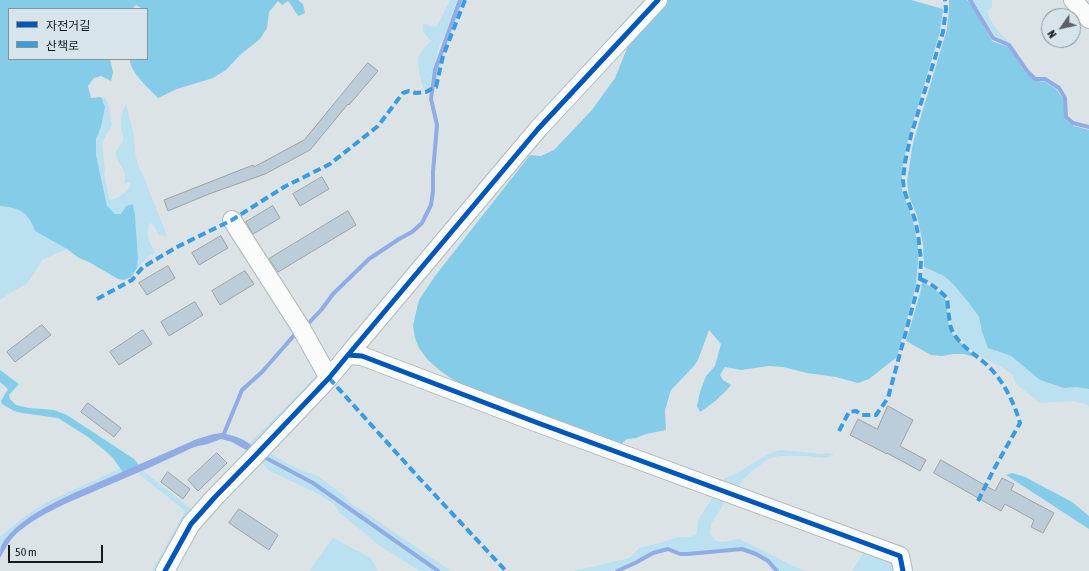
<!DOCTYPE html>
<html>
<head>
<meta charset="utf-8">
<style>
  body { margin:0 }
  #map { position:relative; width:1089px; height:571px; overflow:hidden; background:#dbe3e6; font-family:"Asap Condensed","Noto Sans KR",sans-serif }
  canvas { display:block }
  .legend { position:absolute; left:8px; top:8px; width:140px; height:52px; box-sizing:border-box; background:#d7e4ea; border:1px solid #899398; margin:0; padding:5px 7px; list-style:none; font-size:12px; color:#151a1c }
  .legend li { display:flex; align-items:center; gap:8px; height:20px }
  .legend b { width:20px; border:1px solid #899398 }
  .north { position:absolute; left:1041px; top:8px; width:40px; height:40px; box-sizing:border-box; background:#d7e4ea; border:1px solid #899398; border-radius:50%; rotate:236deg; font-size:11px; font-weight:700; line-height:16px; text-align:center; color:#151a1c }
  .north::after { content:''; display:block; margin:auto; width:14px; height:18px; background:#5a6063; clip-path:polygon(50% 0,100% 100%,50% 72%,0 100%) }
  .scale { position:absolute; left:8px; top:545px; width:95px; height:18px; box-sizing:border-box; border:2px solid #151a1c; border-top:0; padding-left:5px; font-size:12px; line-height:14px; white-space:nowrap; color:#151a1c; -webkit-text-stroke:3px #d7e4ea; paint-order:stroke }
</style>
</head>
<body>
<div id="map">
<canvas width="1089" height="571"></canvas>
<ul class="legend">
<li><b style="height:5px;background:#0057b8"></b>자전거길</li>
<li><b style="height:5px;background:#3b9bdf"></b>산책로</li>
</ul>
<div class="north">N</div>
<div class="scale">50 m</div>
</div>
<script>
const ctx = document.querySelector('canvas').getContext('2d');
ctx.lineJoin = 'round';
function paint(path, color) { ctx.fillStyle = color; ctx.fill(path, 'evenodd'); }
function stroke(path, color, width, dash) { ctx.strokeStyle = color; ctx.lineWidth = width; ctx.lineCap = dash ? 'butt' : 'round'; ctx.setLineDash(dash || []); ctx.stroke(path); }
paint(new Path2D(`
  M450,0H457L445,35L439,46L433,70L429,89L425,91C421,82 416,65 419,56C421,50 427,45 431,41L423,32V25L426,24L432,27L437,26Z
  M461,0H464L443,56L436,86H434L435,71Z
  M972,0H992V7L987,11C991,24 1000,34 1010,43L999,38L994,34Z
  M101,97L105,98L108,103L112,125L102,143L105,169L104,174L110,200C119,198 126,193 131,185L129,182L124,184C128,170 119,167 116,155C115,149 121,146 123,141C124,136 122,133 121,129C120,121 122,111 126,104L134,136L135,152L138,165L145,180L167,236L159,235L154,225L150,223C144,233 150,245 156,253L149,256L137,268L138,258L135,216L133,204L126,206L121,214H115L107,206L96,155V139L101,127L105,107Z
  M0,206C20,208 28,212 35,231L67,249L42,260L31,278L25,285L10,293L0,300Z
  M924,267L944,276L955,286L968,302L979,317L982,332L997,352L1011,356L1040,380L1064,388L1077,387L1089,389V407L1086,404L1073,401L1040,403L1016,384L1012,374L1000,366L977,355L967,346L956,333L951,325L949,298L934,285L923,279Z
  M322,370L324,375L254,448L249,444Z
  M329,380L334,386L323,394L267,451L288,464L301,470L318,476L344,496L351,504L362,510L451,571H439L313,481L261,454Z
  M780,450L822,454L828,453L834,455L823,458L808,456H780L770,458L751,472L743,480L738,487L721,481C725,477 730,477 735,474C750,466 763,455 780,450Z
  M259,458L309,483L319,489L434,571H420L380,546L340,513L334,504L314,492L268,470Z
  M121,468L123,472C79,491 28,507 0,547V537L23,518L45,503Z
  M143,471L194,511L159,571H152L185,511L138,473Z
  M715,493L725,497L722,507L711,524L710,534L716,541L723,542L739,539L758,548L793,566L805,571H778L768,560L743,548L723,549L688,553H678L668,548L652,552L634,562L611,571H574L630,558L639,548L660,543L678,537H689L696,535C698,529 697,523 699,519C703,510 711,502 715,493Z
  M333,538L371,558L378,571H309Z
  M866,549L897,561L900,571H852Z`), '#bbe0f0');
paint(new Path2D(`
  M0,0H299V1L303,4L305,13L299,16C294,12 293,6 288,1L282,5L278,1L269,12L267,28L260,39L240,55L226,70L213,78L177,89L158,98C150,89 129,72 130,59H147V9H143L136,5L132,9H9V59H110L113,72L111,81L101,76L94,78L88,86L91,98L101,97L105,107L101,127L96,139V155L107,206L115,214H121L126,206L133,204L135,216L138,258L137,268L131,277L124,280L118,279L89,262L79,258L67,249L35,231C28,212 20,208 0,206Z
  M666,0H911L943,9L940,32L909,135L903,163L901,185L903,193L913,221L918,247V261L916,285L897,357L869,379L858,383L836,377L807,373L783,367L769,366L741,370L725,367L720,375L723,380L731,385C723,395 711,405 700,412L697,406L700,392L706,376L715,366L721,344L709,330L698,360L694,366L671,390L665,410L666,430L646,434L636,438L627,439L621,444L565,423L472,391L452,379L438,369L427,359L419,348L415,338L413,325L419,300L435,276L530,155L541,156L554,150L592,110L615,78L632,36Z
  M949,0H967L974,9L992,41L1008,47L1025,72L1035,80L1045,82L1056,89L1064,100V111L1065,119L1074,126L1089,130V389L1077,387L1064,388L1040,380L1011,356L988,348L982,332L979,317L968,302L955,286L944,276L924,267L923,244L917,216L909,196L907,181L913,143L947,29L949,10Z
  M922,281L941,294L946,301L949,326L953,335L975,357L963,354H953L942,356L931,355L906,341L921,290Z
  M0,370L19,384L9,395L10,399L16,405L29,408L54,410L67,415L134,459L139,465L123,472L112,457L103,449L88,437L58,418L22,413L14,411L2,404L1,401L8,389L0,382Z
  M1012,473L1025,477L1072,502L1089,516V529L1006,475Z`), '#85cce8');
paint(new Path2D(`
  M221,433C233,435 246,439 254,448L248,451L232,442L221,439L208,444L198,446L192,448C165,461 137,473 109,485C79,498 36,514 13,537C8,543 4,551 0,558C0,554 0,549 1,546C20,511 87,488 122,472C147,461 172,450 197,439L214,434Z`), '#91ace5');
stroke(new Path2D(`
  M970,0L993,38L1009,45L1027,71L1035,79H1045L1059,88L1065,98L1066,117L1073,123L1089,127
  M307,325L322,309L333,294L369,259L399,239L412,232L422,223L431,205L433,191V172L437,125L431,99L435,70L460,0
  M223,436L242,390L262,372L297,332
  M262,456L313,483L438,571
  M617,571L635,563L653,553L668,549L680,554H688L742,549L756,554L768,561L777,571`), '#91ace5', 4);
const building = new Path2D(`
  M368,63L378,71L349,105L348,104L310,150L265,174L209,194L168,211L164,200L253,165L254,167L304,140Z
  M322,177L329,189L300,206L293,194Z
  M273,206L280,218L253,234L246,222Z
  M348,211L356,225L278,272L269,259Z
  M221,236L228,248L199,265L192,253Z
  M168,266L175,278L147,295L139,283Z
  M245,271L254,284L220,305L212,291Z
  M195,302L203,315L169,336L161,322Z
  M42,325L51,335L15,362L7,352Z
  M143,330L152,344L119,365L110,352Z
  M88,403L121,428L114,437L81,412Z
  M888,406L913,420L900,446L926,460L920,471L887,453V454L850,435L858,419L877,429Z
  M217,453L227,463L198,491L188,480Z
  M941,460L995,491L1002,478L1014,484L1011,490L1054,513L1043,533L1031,527L1034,520L1005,504L1001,511L934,473Z
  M168,472L190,489L183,499L161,482Z
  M239,509L278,535L269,550L229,523Z`);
paint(building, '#bcccd8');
stroke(building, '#9da2a5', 1);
const minor = new Path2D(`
  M1073,0L1089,19
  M232,220L301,328L329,378
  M348,355L538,129L658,0
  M165,571L191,524L215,497L252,459L329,378L348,355L362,356L538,423L900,556L903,571`);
stroke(minor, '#b3b9bb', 20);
stroke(minor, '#fafbfb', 18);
stroke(new Path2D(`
  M920,279C931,283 939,290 947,298C948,306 949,321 951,328C957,344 975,354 987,365C1003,380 1014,402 1020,423L994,469L978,501
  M97,299L132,280L143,267L177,247L232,220L284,187L330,164L378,126L403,93L409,91L416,93L426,92L433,88L436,87L443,56L465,0
  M329,378L420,479L506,571
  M839,431L849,412L856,411L862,415H876L888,398L920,279L921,260L918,234L915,220L904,190L903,180L905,162L911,135L943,32L946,9L945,0`), '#3b9bdf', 4, [8, 4]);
stroke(new Path2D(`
  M348,355L538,129L658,0
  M165,571L191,524L215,497L252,459L329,378L348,355L362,356L538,423L900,556L903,571`), '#0057b8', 5);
</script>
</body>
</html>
